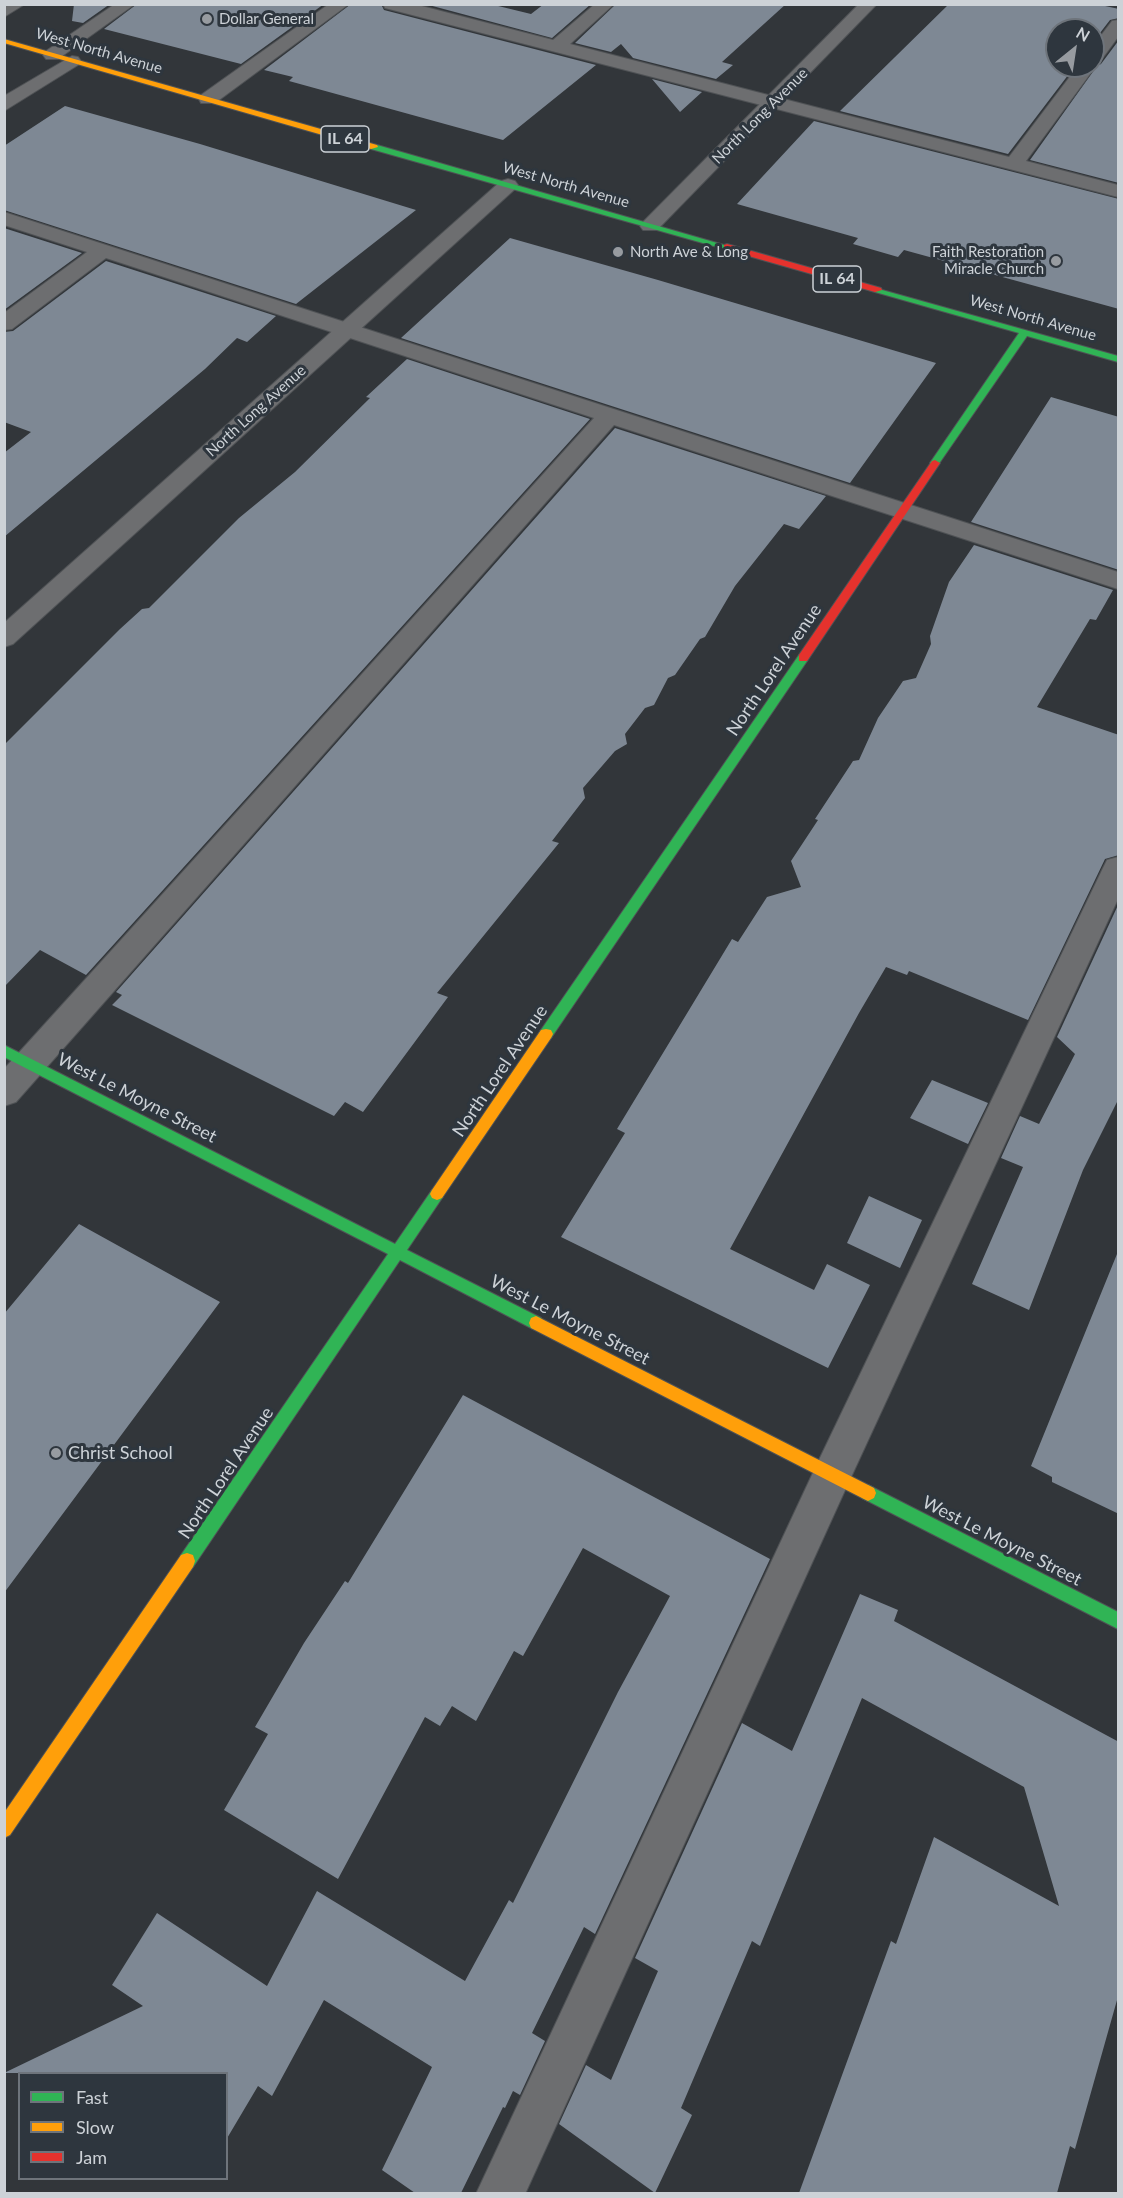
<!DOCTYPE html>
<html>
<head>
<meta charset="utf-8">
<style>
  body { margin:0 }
  #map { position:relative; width:1123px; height:2198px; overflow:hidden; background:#32363a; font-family:Lato,sans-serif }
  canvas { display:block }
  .frame { position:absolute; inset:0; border:6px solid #cdd2d7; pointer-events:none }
  .legend { position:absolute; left:18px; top:2072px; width:210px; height:108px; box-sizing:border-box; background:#2e363e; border:2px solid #6e747b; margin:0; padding:8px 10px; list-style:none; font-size:18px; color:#cdd2d7 }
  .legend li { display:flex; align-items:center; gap:12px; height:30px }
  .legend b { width:30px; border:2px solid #6e747b }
  .north { position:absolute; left:1045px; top:18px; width:60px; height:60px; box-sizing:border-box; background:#2e363e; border:2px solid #6e747b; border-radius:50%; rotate:30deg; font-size:16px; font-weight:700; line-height:24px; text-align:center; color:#cdd2d7 }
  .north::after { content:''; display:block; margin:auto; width:21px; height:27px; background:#979ba0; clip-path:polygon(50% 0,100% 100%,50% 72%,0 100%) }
</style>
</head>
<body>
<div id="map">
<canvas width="1123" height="2198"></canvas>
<div class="frame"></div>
<ul class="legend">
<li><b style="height:8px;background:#30b455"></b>Fast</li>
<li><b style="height:8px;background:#ff9f0a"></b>Slow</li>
<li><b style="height:8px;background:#e5322d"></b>Jam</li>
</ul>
<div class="north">N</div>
</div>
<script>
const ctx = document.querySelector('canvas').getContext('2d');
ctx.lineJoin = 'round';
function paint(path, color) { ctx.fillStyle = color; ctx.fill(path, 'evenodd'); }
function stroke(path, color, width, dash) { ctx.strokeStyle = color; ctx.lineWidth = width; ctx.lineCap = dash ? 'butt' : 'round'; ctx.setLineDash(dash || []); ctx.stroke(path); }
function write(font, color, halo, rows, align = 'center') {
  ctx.font = font + ' Lato,sans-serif'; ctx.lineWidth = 6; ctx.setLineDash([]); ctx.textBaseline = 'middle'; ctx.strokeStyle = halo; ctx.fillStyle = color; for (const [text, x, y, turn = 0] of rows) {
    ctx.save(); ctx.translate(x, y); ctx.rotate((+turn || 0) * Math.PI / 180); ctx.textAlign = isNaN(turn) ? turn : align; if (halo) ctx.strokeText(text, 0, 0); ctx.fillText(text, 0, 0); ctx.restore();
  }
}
paint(new Path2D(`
  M74,4H110L83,23L72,21Z
  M137,4H324L241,64L104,29Z
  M351,4H381L384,10L596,65L503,140L289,81L293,77L264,70Z
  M425,4H490L531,14L544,4H591L552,38Z
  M616,4H786L722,62L733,65L716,79L633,58L621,44L611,52L575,43Z
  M949,4H1096L1119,9V18L1110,20L1093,42V30H1057V66H1075L1008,154L840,111Z
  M1119,40V183L1030,160L1097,66L1101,64Z
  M652,79L702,92L680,112Z
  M65,106L200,144L416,210L296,304L4,210V146Z
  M814,121L1119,199V309L904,250L898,257L853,244L858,238L737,204Z
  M4,228L82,253L4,310Z
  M510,238L658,280L936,363L850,483L401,338Z
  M106,261L276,316L247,342L237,338L205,369L4,537V453L31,432L4,422V332L13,331Z
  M407,359L590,419L86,975L40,950L4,987V745L120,629L142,609L149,608L239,518L295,472L370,398L366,397Z
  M1051,397L1119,417V570L971,522Z
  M615,428L826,496L799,529L784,524L735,586L705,637L700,639L675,675L668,678L654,705L645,708L625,734L627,744L615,751L583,788L585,798L552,841L559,843L437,993L448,997L363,1112L345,1102L334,1116L112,1005L122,995L116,992Z
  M974,545L1113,590L1096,620L1090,619L1037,707L1119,735V855L1105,859L1028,1020L909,971L907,975L886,967L859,1013L730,1249L814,1290L827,1264L870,1285L828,1368L561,1237L625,1133L617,1129L732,939L738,942L767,897L801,887L791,861L818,820L815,819L853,761L859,760L878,718L903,681L916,678L931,644L930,636L949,582Z
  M1119,903V1098L1083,1170L1029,1310L972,1284L1023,1167L1001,1158L1020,1116L1039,1124L1075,1054L1057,1037Z
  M932,1080L988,1103L968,1144L910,1118Z
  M869,1196L922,1220L900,1268L847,1243Z
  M79,1224L220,1302L4,1593V1314Z
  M1117,1254L1119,1255V1514L1052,1482V1477L1031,1466Z
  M463,1395L770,1559L595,1934L584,1927L532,2033L545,2041L520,2095L513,2091L505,2108L503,2107L461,2193H415L382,2170L432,2067L324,2000L272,2096L258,2086L226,2140V2073H4L143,2006L112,1985L157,1913L267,1986L317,1891L465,1981L509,1900L513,1903L618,1692L670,1596L583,1548L523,1656L514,1651L476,1721L452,1706L440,1726L425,1717L338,1879L224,1810L268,1734L255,1727L304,1643L345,1581L348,1583Z
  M860,1594L898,1610L894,1621L1119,1742V1993L1075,2149L1070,2146L1057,2193H799L891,1941L896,1944L934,1837L1059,1906L1024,1787L862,1698L760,1946L752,1941L681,2108L692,2115L655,2193L559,2124L586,2065L611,2080L658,1971L635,1958L742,1723L792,1751Z`), '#7e8894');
const lane = new Path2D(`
  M4,4H25L4,17Z
  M115,4H135L58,59H46L43,55L46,51Z
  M383,4H414L553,40L595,4H614L570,44L1009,157L1078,66H1093V46L1112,21L1118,20V37L1099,63L1095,64L1093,70L1026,161L1118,185V197L385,8Z
  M4,212L1118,572V589L614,425L16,1102L4,1106V1069L594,418L106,258L12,329L4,330V313L87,252L4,225Z
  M1118,857V899L846,1488L525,2194H476L818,1462L1103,868L1107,860Z`);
const street = new Path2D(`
  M329,4H349L215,103H201L199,99L201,95Z
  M859,4H877L657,230H643L640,226L643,222Z
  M72,56L78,57L81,61L78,65L4,111V96Z
  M508,179L515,181L518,185L515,189L13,644L4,647V623L501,181Z`);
const fast = new Path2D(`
  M371,145H377L731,247L724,249L371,149Z
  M875,288L1118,356V362L1027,336L938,465H932L930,463L1019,333L875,292Z
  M803,654L808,658L807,661L551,1038H541L539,1034L541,1030L799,655Z
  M4,1045L395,1244L432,1190L437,1188L442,1190L444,1194L442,1198L407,1250L541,1318L543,1323L541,1328L536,1330L531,1328L400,1260L193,1567L187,1569L181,1567L179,1561L181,1555L388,1254L4,1057Z
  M868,1485L1118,1612V1629L862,1498L860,1493L862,1488Z`);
const slow = new Path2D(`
  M4,39L377,145L378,147L371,149L4,43Z
  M546,1029L551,1030L553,1034L551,1038L442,1198L437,1200L432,1198L430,1194L432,1190L541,1030Z
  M536,1316L874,1488L876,1493L874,1498L868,1501L862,1498L531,1328L529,1323L531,1318Z
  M187,1553L193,1555L195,1561L193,1567L10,1835L4,1838V1813L181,1555Z`);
const jam = new Path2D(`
  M727,244L881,288L882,290L875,292L724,249V245Z
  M935,460L940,463L807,661H799V655L932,461Z`);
stroke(lane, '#4f5255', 2);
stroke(street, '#4f5255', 2);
stroke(fast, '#4f5255', 2);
stroke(slow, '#4f5255', 2);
stroke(jam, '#4f5255', 2);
paint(lane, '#6d6e70');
paint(street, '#6d6e70');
paint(fast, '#30b455');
paint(slow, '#ff9f0a');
paint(jam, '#e5322d');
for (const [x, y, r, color] of [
  [207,19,6,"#979ba0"],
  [618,252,6,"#979ba0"],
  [1056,261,6,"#979ba0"],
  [56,1453,6,"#979ba0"]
]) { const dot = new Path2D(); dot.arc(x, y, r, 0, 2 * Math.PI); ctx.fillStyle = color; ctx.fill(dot); stroke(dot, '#2e363e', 2); }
write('15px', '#cdd2d7', '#2e363e', [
  ["Dollar General",219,19],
  ["North Ave & Long",630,252],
  ["Faith Restoration",1044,252,"right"],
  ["Miracle Church",1044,269,"right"]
], 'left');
write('15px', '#cdd2d7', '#2e363e', [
  ["West North Avenue",99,51,16],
  ["North Long Avenue",760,116,-45],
  ["West North Avenue",566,185,16],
  ["West North Avenue",1033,318,16],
  ["North Long Avenue",256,411,-42]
]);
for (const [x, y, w] of [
  [345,139,48],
  [837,279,48]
]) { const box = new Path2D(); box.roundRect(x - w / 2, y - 13, w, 26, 4.5); ctx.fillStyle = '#2e363e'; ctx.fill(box); stroke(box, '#cdd2d7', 1.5); }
write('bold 16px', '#cdd2d7', null, [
  ["IL 64",345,139],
  ["IL 64",837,279]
]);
write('18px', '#cdd2d7', '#2e363e', [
  ["North Lorel Avenue",774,670,-56],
  ["North Lorel Avenue",500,1071,-56],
  ["West Le Moyne Street",137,1098,27],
  ["West Le Moyne Street",570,1320,27],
  ["North Lorel Avenue",226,1473,-56],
  ["West Le Moyne Street",1002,1541,27]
]);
write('18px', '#cdd2d7', '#2e363e', [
  ["Christ School",68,1453]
], 'left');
</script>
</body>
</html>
